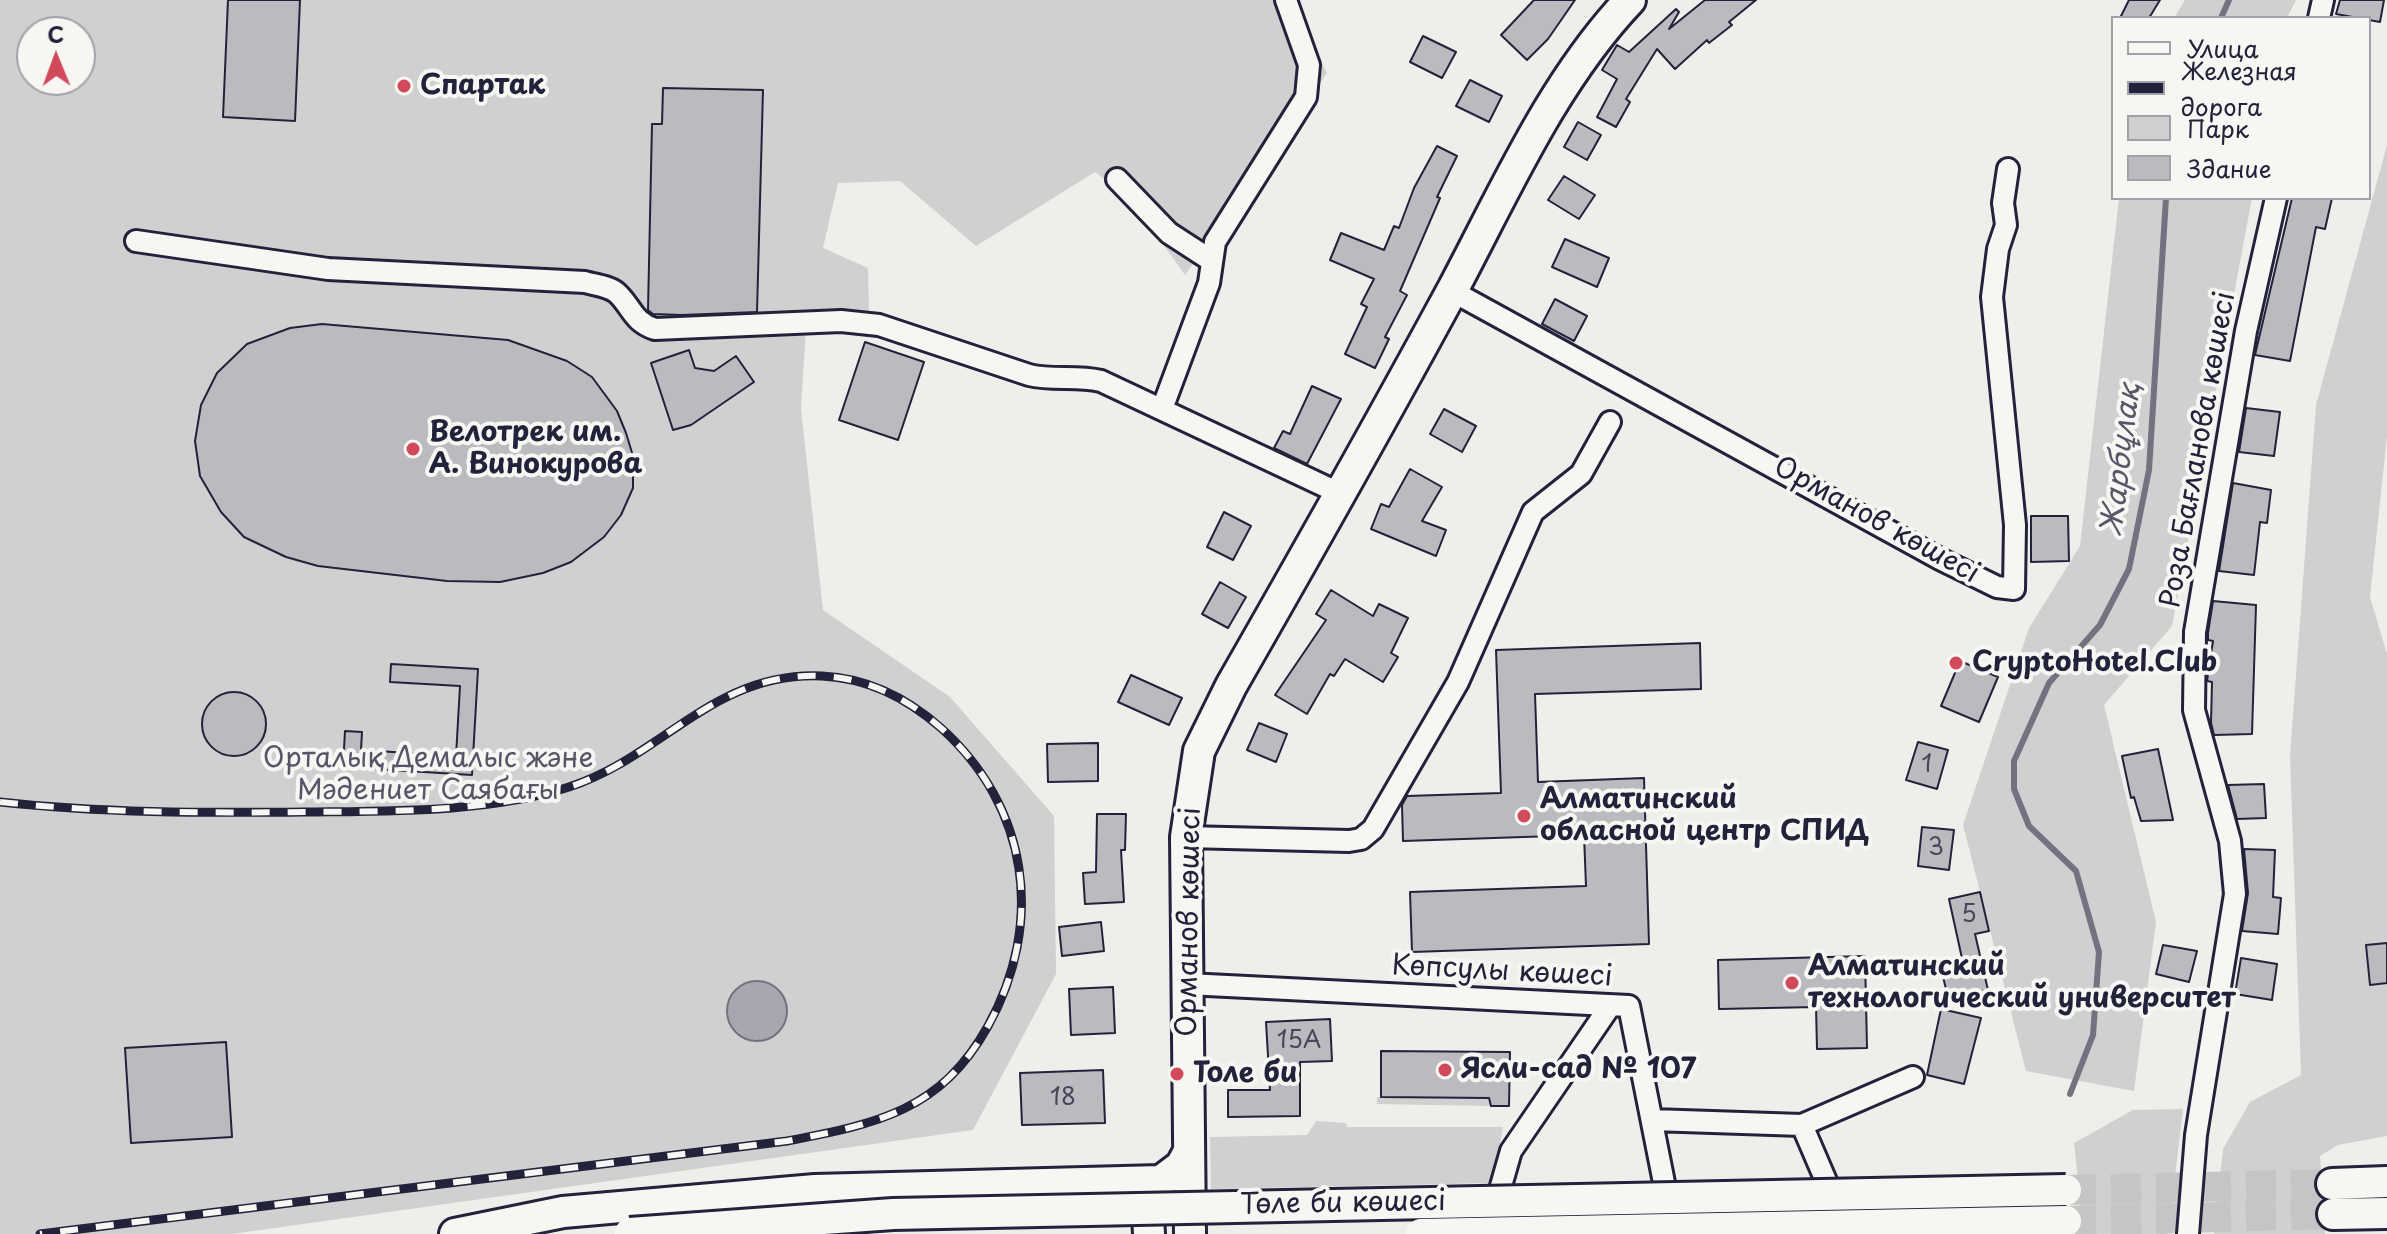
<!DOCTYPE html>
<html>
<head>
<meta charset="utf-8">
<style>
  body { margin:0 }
  #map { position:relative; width:2387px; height:1234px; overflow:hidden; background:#eeeeeb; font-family:"Playpen Sans",sans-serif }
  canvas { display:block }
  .legend { position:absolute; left:2111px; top:16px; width:260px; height:184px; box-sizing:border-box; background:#f6f6f2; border:2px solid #a1a1a9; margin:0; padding:10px 14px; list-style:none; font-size:24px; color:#22223b }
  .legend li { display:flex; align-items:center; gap:16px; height:40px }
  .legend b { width:40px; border:2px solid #a1a1a9 }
  .north { position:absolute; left:16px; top:16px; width:80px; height:80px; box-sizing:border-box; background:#f6f6f2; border:2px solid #a1a1a9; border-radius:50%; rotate:359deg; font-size:22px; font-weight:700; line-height:32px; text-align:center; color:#22223b }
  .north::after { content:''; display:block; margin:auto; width:28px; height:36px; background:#d1495b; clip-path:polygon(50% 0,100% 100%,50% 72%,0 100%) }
</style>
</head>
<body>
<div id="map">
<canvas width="2387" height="1234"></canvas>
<ul class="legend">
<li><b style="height:10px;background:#f6f6f2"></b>Улица</li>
<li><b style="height:10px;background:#22223b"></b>Железная дорога</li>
<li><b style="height:22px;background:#d0d0d1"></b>Парк</li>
<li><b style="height:22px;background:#bbbbbf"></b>Здание</li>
</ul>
<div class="north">С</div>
</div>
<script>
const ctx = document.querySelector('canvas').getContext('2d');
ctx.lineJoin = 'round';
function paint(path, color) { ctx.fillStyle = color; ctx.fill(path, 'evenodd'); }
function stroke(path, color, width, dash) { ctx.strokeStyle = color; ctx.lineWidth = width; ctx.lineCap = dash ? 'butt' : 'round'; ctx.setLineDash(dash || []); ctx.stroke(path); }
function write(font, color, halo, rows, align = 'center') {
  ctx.font = font + ' "Playpen Sans",sans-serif'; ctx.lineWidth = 8; ctx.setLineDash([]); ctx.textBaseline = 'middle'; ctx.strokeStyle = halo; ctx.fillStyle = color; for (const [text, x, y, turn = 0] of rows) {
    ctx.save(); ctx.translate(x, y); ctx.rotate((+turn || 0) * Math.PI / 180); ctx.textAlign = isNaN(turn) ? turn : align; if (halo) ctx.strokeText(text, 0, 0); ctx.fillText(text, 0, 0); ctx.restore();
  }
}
paint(new Path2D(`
  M0,0H1289L1327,73L1185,275L1133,202L1095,172L976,246L900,181L838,183L823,248L868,268L869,311L807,312L801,409L823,610L950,697L1054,816L1056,974L973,1130L232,1234H0ZM32,32H80V80H32Z
  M2185,0H2296L2287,18H2174Z
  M2387,145V436L2370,597L2387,654V1136L2338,1145L2320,1156L2325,1234H2214L2223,1149L2250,1102L2301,1075L2290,756L2316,405Z
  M2119,198H2252L2172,626L2104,705L2156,922L2134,1091L2026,1071L1963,825L2029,628L2080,546Z
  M1377,1097L1489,1098L1491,1106L1377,1104Z
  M2183,1109L2168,1234H2084L2074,1143L2133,1110Z
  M1316,1121L1346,1123L1347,1127H1503L1493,1183L1211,1189L1210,1137L1307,1135Z`), '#d0d0d1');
const water = new Path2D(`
  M727 1011a30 30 0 1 1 60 0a30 30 0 1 1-60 0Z`);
paint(water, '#a7a7af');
stroke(water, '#727281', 2);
stroke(new Path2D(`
  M2221,18L2229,0
  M2070,1094L2093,1035L2099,952L2076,871L2029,826L2014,789V761L2049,683L2100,625L2129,569L2149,470L2166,198`), '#727281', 6);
const building = new Path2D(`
  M228,0H300L295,121L223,117Z
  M1534,0H1575L1548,39L1527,60L1501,35Z
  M1705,0H1756L1729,22L1732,25L1709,43L1707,40L1675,69L1657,49L1626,99L1630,102L1616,127L1597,117L1617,79L1602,70L1617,45L1629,52L1676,9L1679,12L1669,29Z
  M2129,0H2160L2149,18H2120Z
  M2340,0H2384L2380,22L2336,14Z
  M1423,36L1456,52L1442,78L1410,62Z
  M1470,80L1502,96L1489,122L1456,106Z
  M663,88L763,90L757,312L682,315L653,314L648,310L652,124H662Z
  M1578,122L1601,135L1587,160L1564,147Z
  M1437,146L1457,156L1437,197L1440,198L1400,291L1407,295L1385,337L1389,339L1375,368L1345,354L1367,307L1361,304L1374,279L1330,260L1341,233L1384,250L1394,226L1399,228L1414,188Z
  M1564,176L1595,195L1579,219L1548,200Z
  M2292,198H2332L2325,229L2316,227L2290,361L2255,355Z
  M1565,239L1609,258L1597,287L1552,267Z
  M1555,299L1587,316L1574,341L1542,324Z
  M322,324L508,340L567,361L592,377L617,411L626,433L633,456V488L621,515L604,537L571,562L543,573L500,582L447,581L318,566L286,557L244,537L221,512L200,476L195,441L201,405L217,373L247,344L290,328Z
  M865,342L924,362L898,440L839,420Z
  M689,350L695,368L714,371L736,356L754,382L691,425L673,430L651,363Z
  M1312,386L1341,399L1307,464L1274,448L1283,431L1290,434Z
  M2246,408L2280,412L2274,456L2239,452Z
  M1444,409L1476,426L1462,452L1430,434Z
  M1410,469L1442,487L1422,521L1446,530L1436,556L1371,529L1381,504L1389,507Z
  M2233,483L2271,490L2267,523L2260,522L2254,575L2219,571Z
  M1224,512L1251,526L1233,560L1207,547Z
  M2031,516H2068L2069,561L2031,562Z
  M1220,582L1246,597L1228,628L1202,614Z
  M1331,590L1373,616L1379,604L1408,618L1391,653L1398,657L1383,682L1345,659L1334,676L1330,674L1307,714L1275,695L1326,620L1316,614Z
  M2213,601L2256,605L2252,734L2214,735L2211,723L2212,682L2207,681L2213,641L2208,640V633Z
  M1700,643L1701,689L1535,694L1538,782L1644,778L1649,944L1412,952L1410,892L1586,886L1584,835L1403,841L1402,805L1407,796L1501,793L1496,650Z
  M1960,661L1998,677L1979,722L1941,706Z
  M391,664L478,669L472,775L343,767L345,731L362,732L361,750L456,756L460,686L390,682Z
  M1131,675L1182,698L1169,725L1118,702Z
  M202 724a32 32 0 1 1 64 0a32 32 0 1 1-64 0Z
  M1259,723L1287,734L1276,762L1247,750Z
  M1918,742L1948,750L1937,789L1906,780Z
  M1098,743V781L1048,782L1047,744Z
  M2158,749L2173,820L2141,821L2134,797L2131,798L2122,756Z
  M2264,784L2266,818L2237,819L2228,785Z
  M1097,814H1126L1125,850H1121L1124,902L1085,904L1083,873L1096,872Z
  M1922,827L1954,830L1949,870L1918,866Z
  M2244,849L2275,850L2273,897L2281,898L2278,934L2242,931L2248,893Z
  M1980,892L1989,931L1975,934L1988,990L1948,998L1941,968L1963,963L1949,899Z
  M1101,922L1104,951L1062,956L1059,927Z
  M2387,943V983L2370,985L2366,945Z
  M2163,945L2197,951L2189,982L2156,974Z
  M1865,956L1867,1048L1817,1049L1816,1007L1719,1009L1718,960Z
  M2241,958L2277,964L2272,1000L2235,994Z
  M1113,987L1115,1033L1071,1035L1069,989Z
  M1941,1009L1981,1018L1964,1084L1927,1075Z
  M1330,1019L1332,1061L1300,1062V1116L1228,1117V1090H1270L1266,1022Z
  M226,1042L232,1137L131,1143L125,1048Z
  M1381,1051L1510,1052L1509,1106H1491L1489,1098L1381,1097Z
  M1103,1070L1105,1123L1022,1125L1020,1073Z`);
paint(building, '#bbbbbf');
stroke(building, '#22223b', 2);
stroke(new Path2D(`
  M2066,1190L2332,1184
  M2066,1221L2333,1214`), '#c5c5c8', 30, [30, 15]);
const street = new Path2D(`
  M2319,18L2323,0
  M1117,179L1169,233L1212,261
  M136,241L328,269L585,282C595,285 609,286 617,293C632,307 633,322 655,329L841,321L879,325L1029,375C1053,381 1076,375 1101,381L1339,493
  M1452,291L1940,559L1997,587L2014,589L2015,525L1992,297L1998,249L2006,225L2003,203L2008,169
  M1162,409L1209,283L1215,242L1306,97L1309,65L1286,0
  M1186,837L1349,841L1361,839L1373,829L1458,682L1533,512L1581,474L1610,422
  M1187,984L1629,1006L1669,1208
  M1652,1120L1802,1125L1913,1077
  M1802,1125L1835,1202
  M1497,1234L1499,1193L1511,1151L1610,1006
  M2188,1234L2196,1135L2235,894L2230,841L2194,710L2195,632L2246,331L2276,198`);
const secondary = new Path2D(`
  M2332,1184L2387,1182
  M1133,1188L1148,1215L1149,1234
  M2333,1214L2387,1213
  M455,1234L563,1212L815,1190L1161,1181L1181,1166L1188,1153
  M1190,1234L1186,837L1199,751L1231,686C1306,555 1381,422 1453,289C1505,191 1553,81 1630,0`);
stroke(street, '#22223b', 26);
stroke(secondary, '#22223b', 36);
stroke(street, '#f6f6f2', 20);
stroke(secondary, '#f6f6f2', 30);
const rail = new Path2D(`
  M0,802C101,813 203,813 305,812C388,811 489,813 569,787C662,757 714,671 822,676C867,678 907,698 941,728C1029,807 1045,923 988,1026C941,1111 876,1124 787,1141L40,1234`);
stroke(rail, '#22223b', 9);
stroke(rail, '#f6f6f2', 6, [18]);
const secondaryBridge = new Path2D(`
  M630,1233L893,1214L2066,1190
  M1421,1234L2066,1221`);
stroke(secondaryBridge, '#22223b', 36, []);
stroke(secondaryBridge, '#f6f6f2', 30);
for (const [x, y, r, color] of [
  [404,86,8,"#d1495b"],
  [413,449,8,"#d1495b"],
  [1956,663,8,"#d1495b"],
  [1524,816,8,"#d1495b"],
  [1792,983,8,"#d1495b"],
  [1445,1070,8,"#d1495b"],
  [1177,1074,8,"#d1495b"]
]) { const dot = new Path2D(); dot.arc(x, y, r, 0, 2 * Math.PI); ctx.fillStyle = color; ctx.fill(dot); stroke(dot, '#f6f6f2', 3); }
write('24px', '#48485c', null, [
  ["1",1927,765],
  ["3",1936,848],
  ["5",1969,915],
  ["15А",1299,1041],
  ["18",1063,1098]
]);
write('bold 28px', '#22223b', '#f6f6f2', [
  ["Спартак",420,86],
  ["Велотрек им.",429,433],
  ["А. Винокурова",429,465],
  ["CryptoHotel.Club",1972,663],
  ["Алматинский",1540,800],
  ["обласной центр СПИД",1540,832],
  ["Алматинский",1808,967],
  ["технологический университет",1808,999],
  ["Ясли-сад № 107",1461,1070],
  ["Толе би",1193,1074]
], 'left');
write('28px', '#22223b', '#f6f6f2', [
  ["Роза Бағланова көшесі",2199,450,-80],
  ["Орманов көшесі",1876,521,29],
  ["Орманов көшесі",1190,922,-89],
  ["Көпсулы көшесі",1502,972,3],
  ["Төле би көшесі",1343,1204,-1]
]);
write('28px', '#565668', '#f6f6f2', [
  ["Орталық Демалыс және",428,759],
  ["Мәдениет Саябағы",428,791]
]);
write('italic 30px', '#575769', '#f6f6f2', [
  ["Жарбұлақ",2122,460,-83]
]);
</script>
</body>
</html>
